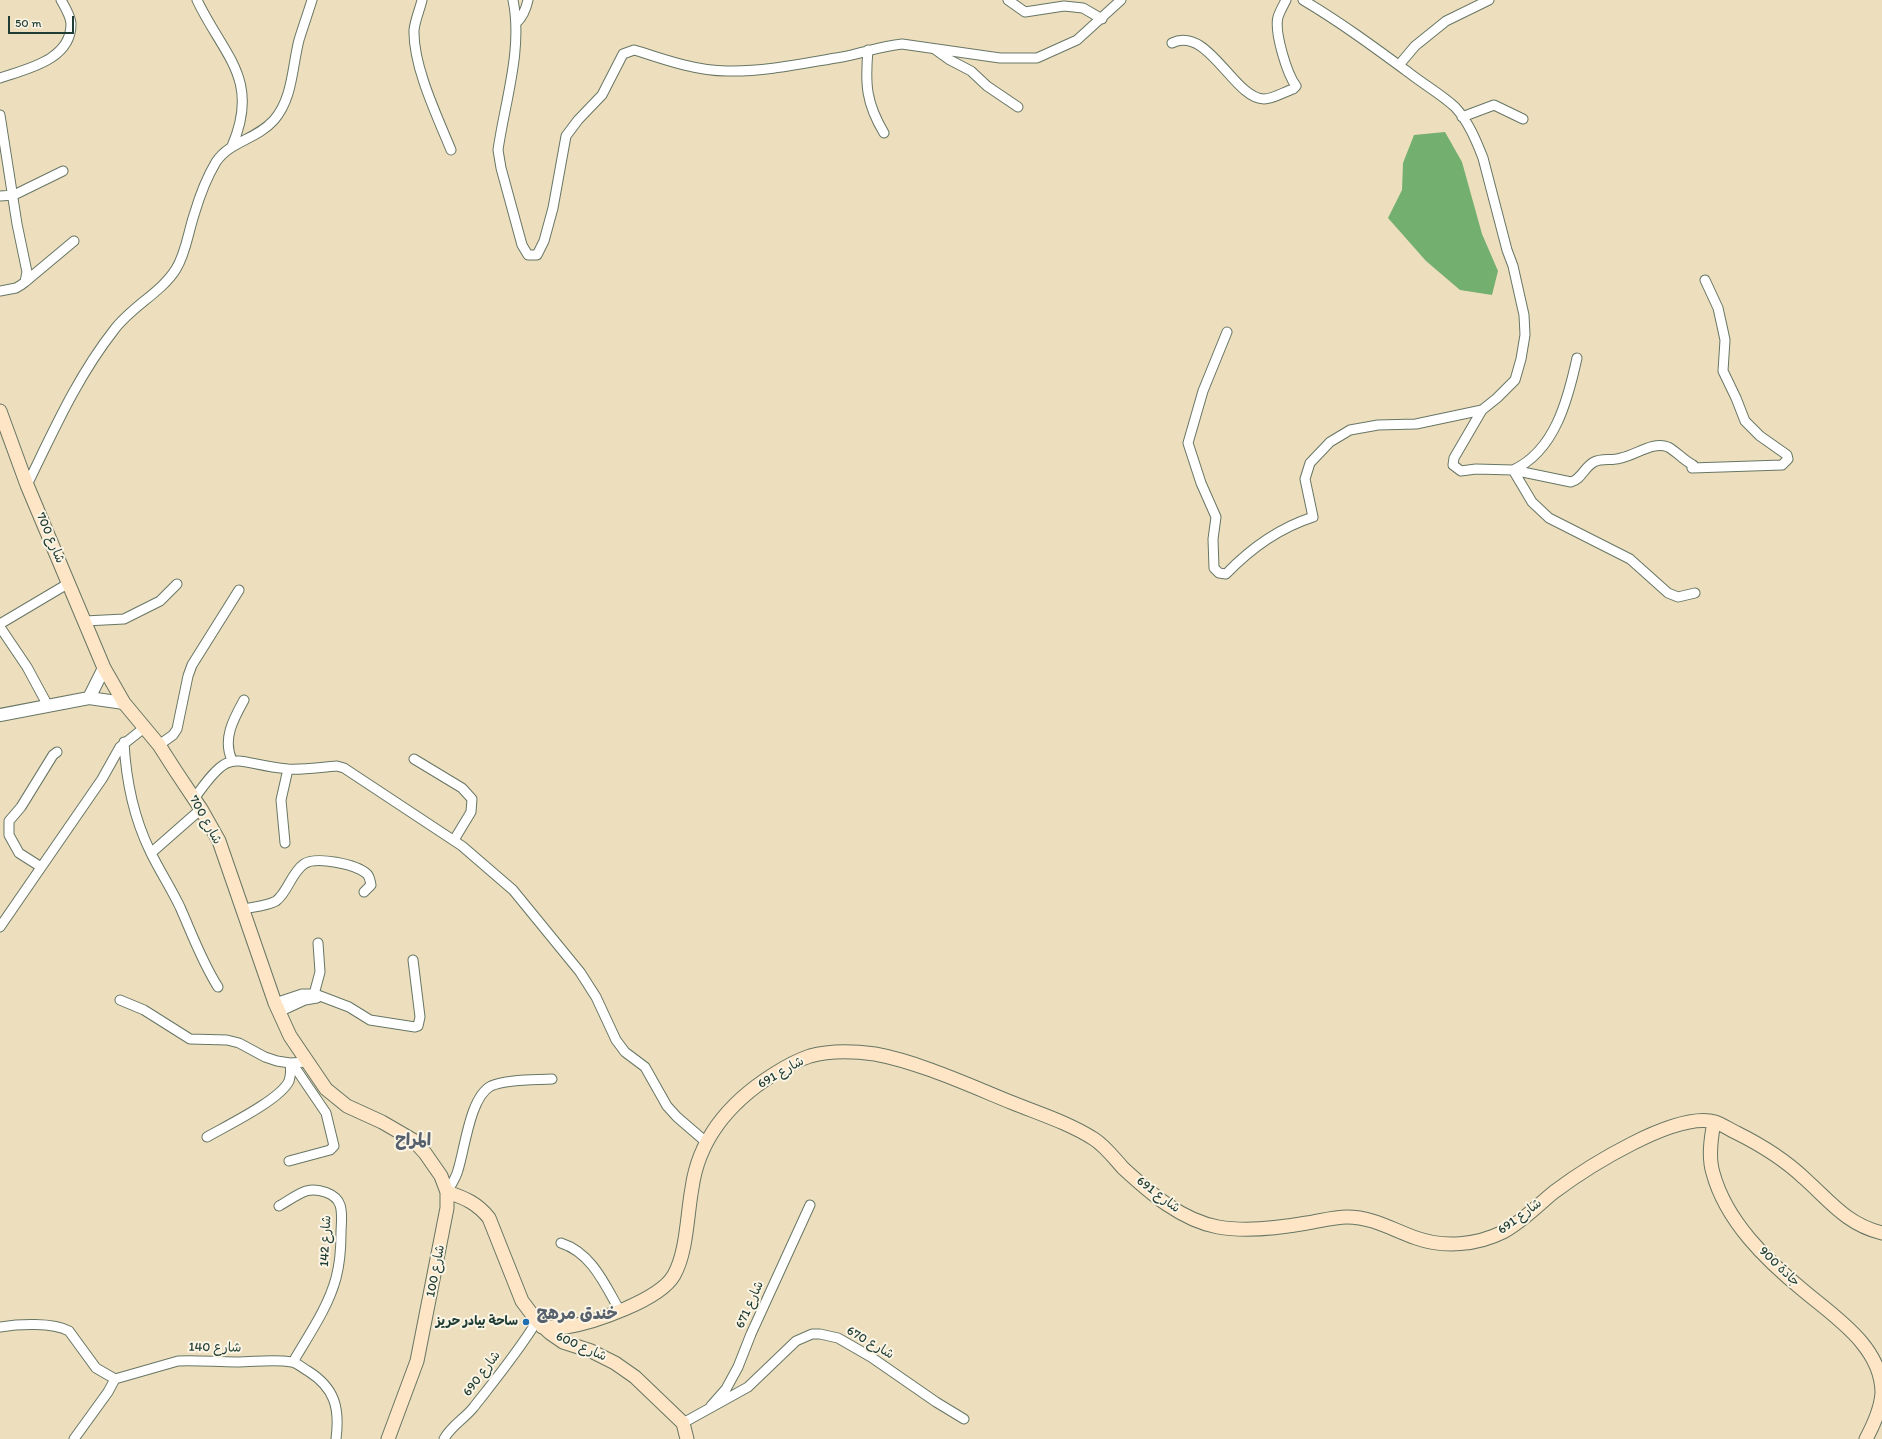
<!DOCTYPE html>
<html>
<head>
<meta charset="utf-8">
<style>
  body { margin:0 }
  #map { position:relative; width:1882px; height:1439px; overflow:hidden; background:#eddfbd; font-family:Itim,sans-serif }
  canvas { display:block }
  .scale { position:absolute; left:8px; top:16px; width:66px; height:18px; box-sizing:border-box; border:2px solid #1f3d34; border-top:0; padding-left:5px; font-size:12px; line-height:14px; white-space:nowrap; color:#1f3d34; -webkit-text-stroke:3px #fcf5e5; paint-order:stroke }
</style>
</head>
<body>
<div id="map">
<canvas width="1882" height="1439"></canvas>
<div class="scale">50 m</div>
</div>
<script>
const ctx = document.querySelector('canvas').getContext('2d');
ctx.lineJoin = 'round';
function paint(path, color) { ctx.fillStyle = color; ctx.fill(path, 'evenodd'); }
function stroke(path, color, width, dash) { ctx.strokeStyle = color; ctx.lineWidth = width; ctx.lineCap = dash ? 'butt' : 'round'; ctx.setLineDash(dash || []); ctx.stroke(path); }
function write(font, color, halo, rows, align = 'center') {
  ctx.font = font + ' Itim,"Playpen Sans Arabic",sans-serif'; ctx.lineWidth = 4; ctx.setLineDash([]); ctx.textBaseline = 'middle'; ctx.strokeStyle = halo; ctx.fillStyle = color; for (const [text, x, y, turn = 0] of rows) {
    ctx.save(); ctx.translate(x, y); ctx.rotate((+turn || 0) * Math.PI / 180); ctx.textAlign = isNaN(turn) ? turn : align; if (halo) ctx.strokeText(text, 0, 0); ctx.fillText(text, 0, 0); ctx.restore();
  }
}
paint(new Path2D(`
  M1445,132L1462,162L1482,234L1498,271L1492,295L1460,290L1426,261L1388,218L1402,190L1403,163L1414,135Z`), '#73af6e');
const minor = new Path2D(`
  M197,0C223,55 261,79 232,146
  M422,0C420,9 415,20 414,30C413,66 437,116 451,150
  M513,0C523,49 505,101 498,150L501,168L522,245L528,255H537L544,241L553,208L566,136L578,120L602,95L623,54L634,50L641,52C668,61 699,71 727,71C765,72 805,63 842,57C863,53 881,46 902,44L1000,58H1037L1077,40L1121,0
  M1008,0L1025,12L1064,6L1083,8L1102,19
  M516,23C523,17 526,9 528,0
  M1172,43C1208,25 1234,99 1264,99C1273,99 1284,92 1293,89L1296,86C1287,74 1274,32 1278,17C1280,11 1283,6 1286,0
  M868,50C865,84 866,103 884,133
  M936,50L950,60L971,71L987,86L1018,107
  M1399,65L1415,46L1446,21L1489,0
  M0,78C26,69 72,60 71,23C70,15 65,7 61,0
  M0,115L17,224L27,272L25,282L21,285L16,288L0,291
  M1462,117L1494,105L1523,119
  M0,196L14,195L63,171
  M25,282L74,241
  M1227,332L1203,391L1188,443L1201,483L1216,517L1213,539L1214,568L1219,573L1226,574C1250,549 1279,528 1313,517L1305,479L1310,463L1330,442L1350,430L1378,425L1416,424L1482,410L1497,398L1515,380L1521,359L1525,335L1524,315L1513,266L1507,250L1483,158C1476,140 1468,121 1455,107C1441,94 1423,84 1408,72C1374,47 1340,22 1303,0
  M1577,358C1568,399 1555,451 1513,470L1532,502L1549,518L1630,559L1668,593L1678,597L1695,593
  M1482,410L1454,458L1453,465L1461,471L1476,469L1513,470L1571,482C1582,479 1584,467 1594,462C1602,458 1612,461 1621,458C1636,455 1653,441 1668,447C1676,451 1683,460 1693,465L1692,468L1782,465L1788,459L1787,455L1760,436L1745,421L1736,398L1723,371L1725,340L1722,326L1718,308L1705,280
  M27,485C53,432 77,377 114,330C132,306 161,293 176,269C186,253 188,233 194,215C199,198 207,177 216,162C230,141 256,140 274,120C293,98 292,67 299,40C303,27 308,13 312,0
  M85,621L124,619L160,601L177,584
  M0,624L69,583
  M0,627L27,667L47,704
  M124,742C126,781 133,816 150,851C159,870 171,888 180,907C192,934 202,962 218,987
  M159,745L173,735L177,729L188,676L192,665L239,590
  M414,759L462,788L472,799L471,812L454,840
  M232,760C222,739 234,718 244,700
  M194,799C233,743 231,764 288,769C304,770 321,767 337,766L344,768L462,846L513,890L580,972L596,997L616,1040L625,1052L645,1067L667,1106L677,1117L706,1142
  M285,843L281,800L288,769
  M151,853L201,809
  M41,867L19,853L9,835V821L21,807L53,755L57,752
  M243,909C253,907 267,906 276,901C288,892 291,873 304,864C316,856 356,864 367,874C370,877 370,881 371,885L364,892
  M0,927L102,779L120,747L144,728
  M313,998L320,972L318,943
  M120,1000L144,1010L190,1039L227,1040L239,1043L265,1057L277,1061L290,1063L307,1062
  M275,1003L302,994H315L349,1007L370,1020L415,1027L418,1026L420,1017L413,960
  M279,1012L305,1000L317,998
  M207,1137C226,1126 280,1100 289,1081C291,1075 291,1070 290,1063
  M289,1161L330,1150L334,1146L326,1113L292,1063
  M447,1192C451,1185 456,1178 458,1170C465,1148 470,1097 491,1086C506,1079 535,1080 552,1079
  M279,1206C288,1201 297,1194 306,1191C318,1188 336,1193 340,1205C343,1214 341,1224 341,1233C341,1248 340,1263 336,1278C328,1308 308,1336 293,1362
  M561,1243C592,1253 605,1285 620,1311
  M0,1327C18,1324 53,1322 69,1331L96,1368L115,1379
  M711,1406L726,1389L738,1367L751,1334L810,1205
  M683,1423L748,1387L796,1341L812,1334H820L838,1338L871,1357L936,1402L964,1419
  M74,1439L108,1392L115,1379L178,1361C197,1360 217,1362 236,1362C255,1362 273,1359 292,1362C298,1363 302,1368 308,1371C335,1388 340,1408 336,1439
  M444,1439C451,1426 464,1419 473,1408C495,1380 518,1352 537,1321`);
const tertiary = new Path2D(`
  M89,698L104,668
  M0,715L89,698L124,703`);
const secondary = new Path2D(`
  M0,411L27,485L104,668L124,703L159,745L175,770L201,809L219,841L275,1003L290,1036L326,1089L347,1106L382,1122L413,1140L425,1153L441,1176L447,1192V1208L417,1361L388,1439
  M1714,1122C1711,1138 1708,1157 1713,1173C1726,1221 1766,1260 1804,1291C1835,1317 1882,1347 1882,1393C1881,1408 1873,1426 1866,1439
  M447,1192C465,1198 477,1203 489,1218L522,1301L537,1321L550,1333L563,1342L591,1351L615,1363L635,1377L683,1423L687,1439
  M542,1327C549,1327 558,1328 566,1327C593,1323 660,1300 674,1275C687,1252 687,1215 692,1188C699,1137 731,1101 774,1074C785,1067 798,1060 810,1056C831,1050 854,1051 875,1054C919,1062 971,1086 1013,1103C1040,1114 1069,1123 1094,1139C1105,1146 1114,1158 1123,1168C1150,1193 1181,1220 1218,1227C1247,1232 1279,1228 1307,1223C1320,1221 1334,1217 1347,1217C1373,1217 1393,1230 1416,1238C1444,1248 1477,1245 1503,1232C1522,1222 1538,1205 1554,1192C1586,1168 1675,1111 1715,1122C1722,1124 1730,1130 1737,1133C1761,1145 1784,1159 1804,1178C1830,1201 1846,1224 1882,1233`);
stroke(minor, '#677664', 11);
stroke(tertiary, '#677664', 14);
stroke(secondary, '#677664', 15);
stroke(minor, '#fff', 9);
stroke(tertiary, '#fff', 12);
stroke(secondary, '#fee5c5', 13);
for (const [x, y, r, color] of [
  [526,1322,4,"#1f6fb2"]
]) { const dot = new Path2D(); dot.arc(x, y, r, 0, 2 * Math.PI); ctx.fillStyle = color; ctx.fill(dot); stroke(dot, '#fcf5e5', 1.5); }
write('13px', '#1f3d34', '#fcf5e5', [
  ["شارع 700",50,538,67],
  ["شارع 700",205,820,61],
  ["شارع 691",781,1073,-30],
  ["شارع 691",1158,1195,37],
  ["شارع 691",1520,1217,-36],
  ["شارع 142",326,1241,-87],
  ["جادة 900",1779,1267,44],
  ["شارع 100",436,1271,-79],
  ["شارع 671",750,1305,-66],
  ["شارع 670",870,1343,30],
  ["شارع 600",581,1347,24],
  ["شارع 140",215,1348,1],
  ["شارع 690",482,1374,-53]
]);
write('bold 13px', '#1f3d34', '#fcf5e5', [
  ["ساحة بيادر حريز",518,1322]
], 'right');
write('bold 17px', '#56616d', '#fcf5e5', [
  ["المراح",413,1141],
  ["خندق مرهج",577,1315]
]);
</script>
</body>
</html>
